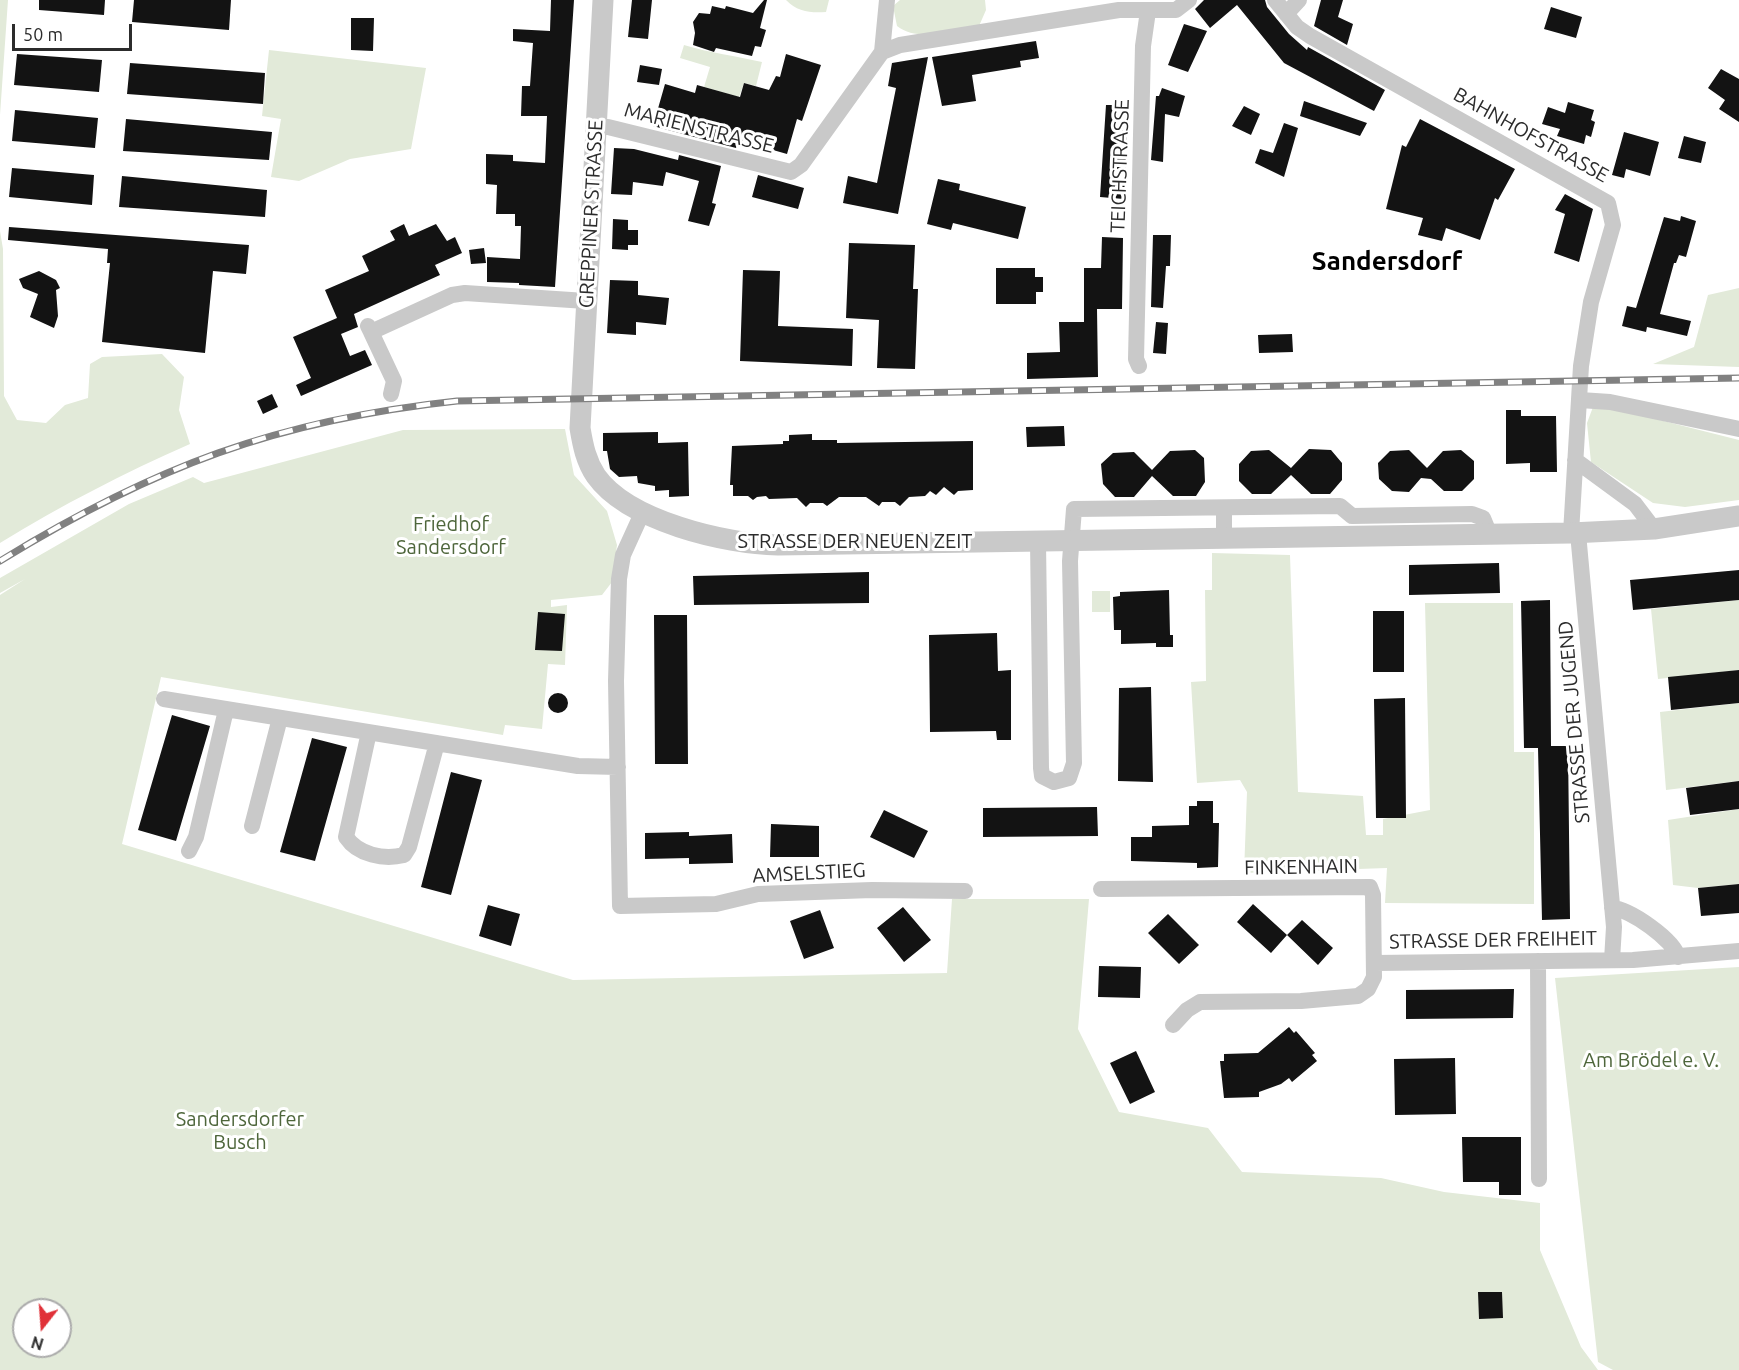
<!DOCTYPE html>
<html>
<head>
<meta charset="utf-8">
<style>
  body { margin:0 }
  #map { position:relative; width:1739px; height:1370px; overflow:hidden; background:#fff; font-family:Ubuntu,sans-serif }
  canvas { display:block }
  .north { position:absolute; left:12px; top:1298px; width:60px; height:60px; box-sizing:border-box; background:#fff; border:2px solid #ababab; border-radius:50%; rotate:197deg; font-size:16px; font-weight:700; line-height:24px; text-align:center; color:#2c2c2c }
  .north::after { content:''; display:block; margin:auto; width:21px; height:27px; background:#e03138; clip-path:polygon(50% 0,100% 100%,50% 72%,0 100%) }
  .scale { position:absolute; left:12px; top:24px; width:120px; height:27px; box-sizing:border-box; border:3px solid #2c2c2c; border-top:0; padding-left:8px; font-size:18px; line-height:21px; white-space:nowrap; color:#2c2c2c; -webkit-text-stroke:4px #fff; paint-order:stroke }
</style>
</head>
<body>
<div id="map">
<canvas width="1739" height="1370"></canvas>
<div class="north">N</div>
<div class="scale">50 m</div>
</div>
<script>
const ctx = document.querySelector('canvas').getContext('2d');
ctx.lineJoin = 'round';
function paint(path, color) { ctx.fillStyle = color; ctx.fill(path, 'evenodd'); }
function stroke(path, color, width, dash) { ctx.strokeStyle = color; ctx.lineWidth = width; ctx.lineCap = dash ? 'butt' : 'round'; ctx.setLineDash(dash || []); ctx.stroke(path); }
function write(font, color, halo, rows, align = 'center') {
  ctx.font = font + ' Ubuntu,sans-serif'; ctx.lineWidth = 6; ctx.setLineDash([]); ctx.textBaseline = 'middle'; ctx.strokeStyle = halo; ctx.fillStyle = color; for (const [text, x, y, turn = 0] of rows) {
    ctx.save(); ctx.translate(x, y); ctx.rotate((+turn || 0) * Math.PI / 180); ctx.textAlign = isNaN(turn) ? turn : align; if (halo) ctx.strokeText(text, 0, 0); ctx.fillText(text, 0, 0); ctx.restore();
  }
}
paint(new Path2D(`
  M0,0H8L0,115Z
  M786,0H829L826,12C811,13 797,12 786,0Z
  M900,0H985L986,10L979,26C953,30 919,43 897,26L893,6Z
  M684,45C710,53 736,56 762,62L756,86L744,83L739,97L704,87L710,67L680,58Z
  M269,50L426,68L411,149L350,159L299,181L271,177L281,119L262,116Z
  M0,231L3,249L4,396L17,420L46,423L65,405L88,398L90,364L102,357L162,354L184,377L179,410L190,444C124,473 62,505 0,543Z
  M1739,288V367L1653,364L1694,347L1708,295Z
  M1593,407H1608L1739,440V500L1685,507L1653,503L1591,462L1587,423Z
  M565,429L574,475L607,511L617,545L612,582L602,595L551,600V607L567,605L565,665L548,664L542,729L505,725L503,735L161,677L122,844L573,980L947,973L952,899H1089L1078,1029L1119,1112L1208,1128L1242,1172L1381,1178L1444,1192L1540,1203V1250L1581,1347L1598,1370H0V595L25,579L0,593V578L129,504L193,477L204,483L403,430ZM24,1310H60V1346H24Z
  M1212,553L1290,555L1298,792L1363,796L1366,835H1383V819L1430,810L1425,603H1513L1514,752H1534V904L1385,903L1387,868L1244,873L1247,792L1240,780L1197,783L1191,682L1206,681L1205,590H1212Z
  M1092,591H1110V612H1092Z
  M1739,600V670L1658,679L1651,609Z
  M1739,703V781L1666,790L1660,712Z
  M1739,809V884L1698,888L1673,885L1668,820Z
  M1739,967V1370H1613L1598,1362L1555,978Z`), '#e2ead9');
paint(new Path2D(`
  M39,0H105L104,15L39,10Z
  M134,0H231L229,30L132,22Z
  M551,0H574L555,287L519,285V283L487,282V257L520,259L521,226H515V214H496L497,185L486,184V154L513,155V161L545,163L547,116H521L522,86H530L533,43L513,41V29L550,31Z
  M632,0H652L648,39L628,37Z
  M764,0H767L760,28L766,30L761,47L755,46L752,56L716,48L714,52L693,45L695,33L693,22L699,13L710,14L712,6L725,9L726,6L753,13Z
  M1204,0H1265L1267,7L1289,34L1307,50L1308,47L1385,90L1374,111L1284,63L1237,5L1210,28L1195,9Z
  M1321,0H1343L1338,17L1353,24L1347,45L1314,26Z
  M1551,7L1582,17L1576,38L1544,29Z
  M351,18H374L373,51L351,50Z
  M1184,24L1207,31L1188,72L1168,65Z
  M1036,41L1039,58L1020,61L1021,67L972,75L976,101L942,106L932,57Z
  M17,54L102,60L99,92L14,85Z
  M786,54L821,65L802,121L797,119L787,154L738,140L736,148L653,126L665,84L695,93L697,85L740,97L744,83L769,90L776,76L780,77Z
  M928,57L898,214L843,203L848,176L877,183L896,88L888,86L892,63Z
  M130,63L265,73L263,104L127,94Z
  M640,65L662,69L659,85L637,82Z
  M1721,69L1739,79V122L1719,109L1725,100L1708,88Z
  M1162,88L1185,96L1179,117L1165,114L1163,162L1151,160L1156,96H1159Z
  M1304,101L1367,123L1360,136L1300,116Z
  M1568,102L1594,110L1591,120L1595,122L1591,137L1586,135L1584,144L1557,136L1560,129L1542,124L1548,107L1565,113Z
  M1106,105H1128L1124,199L1100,197Z
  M1244,106L1260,114L1251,135L1232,126Z
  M15,110L98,118L95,148L12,141Z
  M126,119L272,132L269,160L123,151Z
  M1420,119L1515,169L1498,200L1495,198L1480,240L1446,228L1442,241L1418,235L1423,218L1386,209L1402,145L1406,147Z
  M1284,123L1298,128L1284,177L1255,163L1260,149L1273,153Z
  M1624,132L1659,142L1650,176L1626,169L1624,178L1612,175Z
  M1684,136L1706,142L1701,163L1678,158Z
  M614,148L634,149L678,160L679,155L721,166L712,203L716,204L709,226L688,221L699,181L666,172L663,186L633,182L632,195L611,194Z
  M12,168L94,175L92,205L9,197Z
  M758,175L804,188L798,209L752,197Z
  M122,176L267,190L265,217L119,207Z
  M938,179L960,184L959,190L1026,207L1018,239L953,223L951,230L927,224Z
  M1565,194L1593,209L1579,262L1554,253L1565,214L1555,210Z
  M1681,216L1696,221L1686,257L1679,255L1676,263H1674L1660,314L1691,321L1687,336L1647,327L1646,332L1622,326L1627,306L1636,308L1664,217L1680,221Z
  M613,219L628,220V230H638V245H628V250L612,249Z
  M404,224L409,236L436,224L447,241L455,237L462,253L435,265L440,275L354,314L358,327L341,334L350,356L365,350L372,365L301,396L296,385L311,378L293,337L337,318L325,290L369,271L362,256L395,240L390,231Z
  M9,227L249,245L246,274L213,271L205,353L102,342L110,263H107L108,249L8,240Z
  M1153,235H1171L1170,266H1166L1163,308L1151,307Z
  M1102,237L1123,238L1122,309H1097L1098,377L1027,379V353L1060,352L1059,322H1084V268H1101Z
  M849,243L915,245L913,289H918L915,369L877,368L879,320L846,318Z
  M484,248L486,263L471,264L469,250Z
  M996,268H1035V277H1043V292H1036V304H996Z
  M743,270L780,271L778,326L853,329L852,366L740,361Z
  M39,271L56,280L60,288L56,290L58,316L54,328L30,317L38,294L23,288L19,279Z
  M610,280L638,281V295L669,298L666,325L636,322V335L607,333Z
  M1156,322L1168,323L1166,354L1153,353Z
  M1292,334L1293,352L1259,353L1258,335Z
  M272,394L278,407L263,414L257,401Z
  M1506,410H1521V416H1556L1557,472H1530V463L1506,464Z
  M1064,426L1065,446L1027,447L1026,427Z
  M658,432V443L688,442L689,496L669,497V490L655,491V486L638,483L637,476L619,477L610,469L607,451H603V433Z
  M812,434V440H837V443L973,441V490L958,491L954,495L944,487L936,495L930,491L925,496L909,497L900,506L895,502H882L879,506L866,497H839L827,506L823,503H810L806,507L797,498L769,499L766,496L757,497L753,500L748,496H733V485H730L732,446L783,444V441H789V435Z
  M1309,449L1331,450L1342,463V480L1330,494H1311L1291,475L1271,494H1252L1239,481V464L1251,451L1269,450L1291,468Z
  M1195,450L1204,458L1205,482L1196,496H1173L1152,476L1134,497H1115L1103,484L1101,464L1113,453L1134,452L1152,470L1170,451Z
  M1409,450L1427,468L1443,451L1461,450L1474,461V479L1462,491H1444L1431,479L1421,478L1409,492L1392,491L1379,479L1378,463L1390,451Z
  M1499,563L1500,593L1409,595V565Z
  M1739,570V600L1633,610L1630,580Z
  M869,572V603L694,605L693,576Z
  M1169,590L1170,635H1173V647H1156V643L1121,644V630H1114L1113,597L1120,596V592Z
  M1550,600L1551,746H1568L1570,919L1542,920L1538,748H1524L1521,601Z
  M1373,611H1404V672H1373Z
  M538,612L565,614L562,651L535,650Z
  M654,615H687L688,764H655Z
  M997,633L998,671L1011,670V740H997L996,731L930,732L929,635Z
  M1739,670V703L1671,710L1668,677Z
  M1151,687L1153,782L1118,781L1119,688Z
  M548 703a10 10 0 1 1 20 0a10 10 0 1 1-20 0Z
  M1405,698L1406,818H1376L1374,699Z
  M172,715L210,726L176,841L138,830Z
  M312,738L347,747L315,861L280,852Z
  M451,772L482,780L451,895L421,887Z
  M1739,781V809L1690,815L1686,788Z
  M1197,801H1213V823H1219L1218,867L1197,868V863L1131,861V837H1152V826L1189,825V806H1197Z
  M1097,807L1098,836L983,837V808Z
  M884,810L928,831L914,858L870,837Z
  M771,824L819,826V857H770Z
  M689,832V836L732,834L733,863L689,864V858L645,859V833Z
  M1739,884V913L1701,916L1698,888Z
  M1253,904L1287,935L1271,953L1237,922Z
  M488,905L520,914L511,946L479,936Z
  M903,907L931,940L904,962L877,928Z
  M820,910L834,948L804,959L790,921Z
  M1168,914L1199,945L1179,964L1148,933Z
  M1302,920L1333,948L1318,965L1287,935Z
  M1099,966L1141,967L1140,998L1098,997Z
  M1514,989L1513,1018L1406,1019V990Z
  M1289,1027L1294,1033L1296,1031L1315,1053L1312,1055L1317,1061L1292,1082L1289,1078L1281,1084L1259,1092V1097L1224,1098L1220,1061H1224V1054L1258,1053Z
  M1136,1051L1155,1092L1130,1104L1110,1063Z
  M1455,1058L1456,1114L1395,1115L1394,1059Z
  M1462,1137H1521V1195H1499V1182H1463Z
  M1478,1292H1502L1503,1318L1479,1319Z`), '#131313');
stroke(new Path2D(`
  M1275,0L1297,27L1310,36L1608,203L1613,225L1591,302L1581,366L1571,533
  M1286,14L1299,0
  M882,52L887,0
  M596,127H608L791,172L801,165L882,52L900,45L1119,10H1176L1189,0
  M368,326L371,332L452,295L465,293L586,301
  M371,332L394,381L391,394
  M1139,366L1136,359L1143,46L1148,11
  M1580,400L1610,402L1739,429
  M1575,460L1635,504L1654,529
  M643,511L623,555L619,579L616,681L620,906L716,904L758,894L872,890L965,891
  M1578,533L1614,927L1612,960
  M1224,538V508
  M1038,541L1041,768L1042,776L1054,782L1069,778L1074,763L1070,561L1074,509L1340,506L1352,516L1472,514L1483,518L1490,535
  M164,699L578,766L618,767
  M369,732L346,837C358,855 384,860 404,855L409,847L437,743
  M252,826L280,718
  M189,851L196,837L226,710
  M1101,889L1370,887L1373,895L1374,977L1368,989L1358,996L1301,1001L1200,1002L1187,1010L1173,1025
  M1612,908C1630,909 1674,940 1678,957
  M1538,961L1539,1179
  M1375,963L1633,960L1739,951`), '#c9c9c9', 16);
stroke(new Path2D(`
  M603,0L580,428C583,446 586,461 596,476C628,521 725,544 778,545L1571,533L1654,529L1739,516`), '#c9c9c9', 21);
const rail = new Path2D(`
  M0,561C153,467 277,420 457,401L1739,378`);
stroke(rail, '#818181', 7);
stroke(rail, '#fff', 4.5, [14]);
write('20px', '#2c2c2c', '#fff', [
  ["MARIENSTRASSE",699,128,14],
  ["BAHNHOFSTRASSE",1531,135,29],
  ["TEICHSTRASSE",1120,166,-88],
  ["GREPPINER STRASSE",591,214,-87],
  ["STRASSE DER NEUEN ZEIT",855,541],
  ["STRASSE DER JUGEND",1574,722,-95],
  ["FINKENHAIN",1301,867,-1],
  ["AMSELSTIEG",809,873,-3],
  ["STRASSE DER FREIHEIT",1493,940,-1]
]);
write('20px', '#4e663b', '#fff', [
  ["Friedhof",451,524],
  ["Sandersdorf",451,547],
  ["Am Brödel e. V.",1651,1060],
  ["Sandersdorfer",240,1119],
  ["Busch",240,1142]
]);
write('bold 26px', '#000', '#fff', [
  ["Sandersdorf",1387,261]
]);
</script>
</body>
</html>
